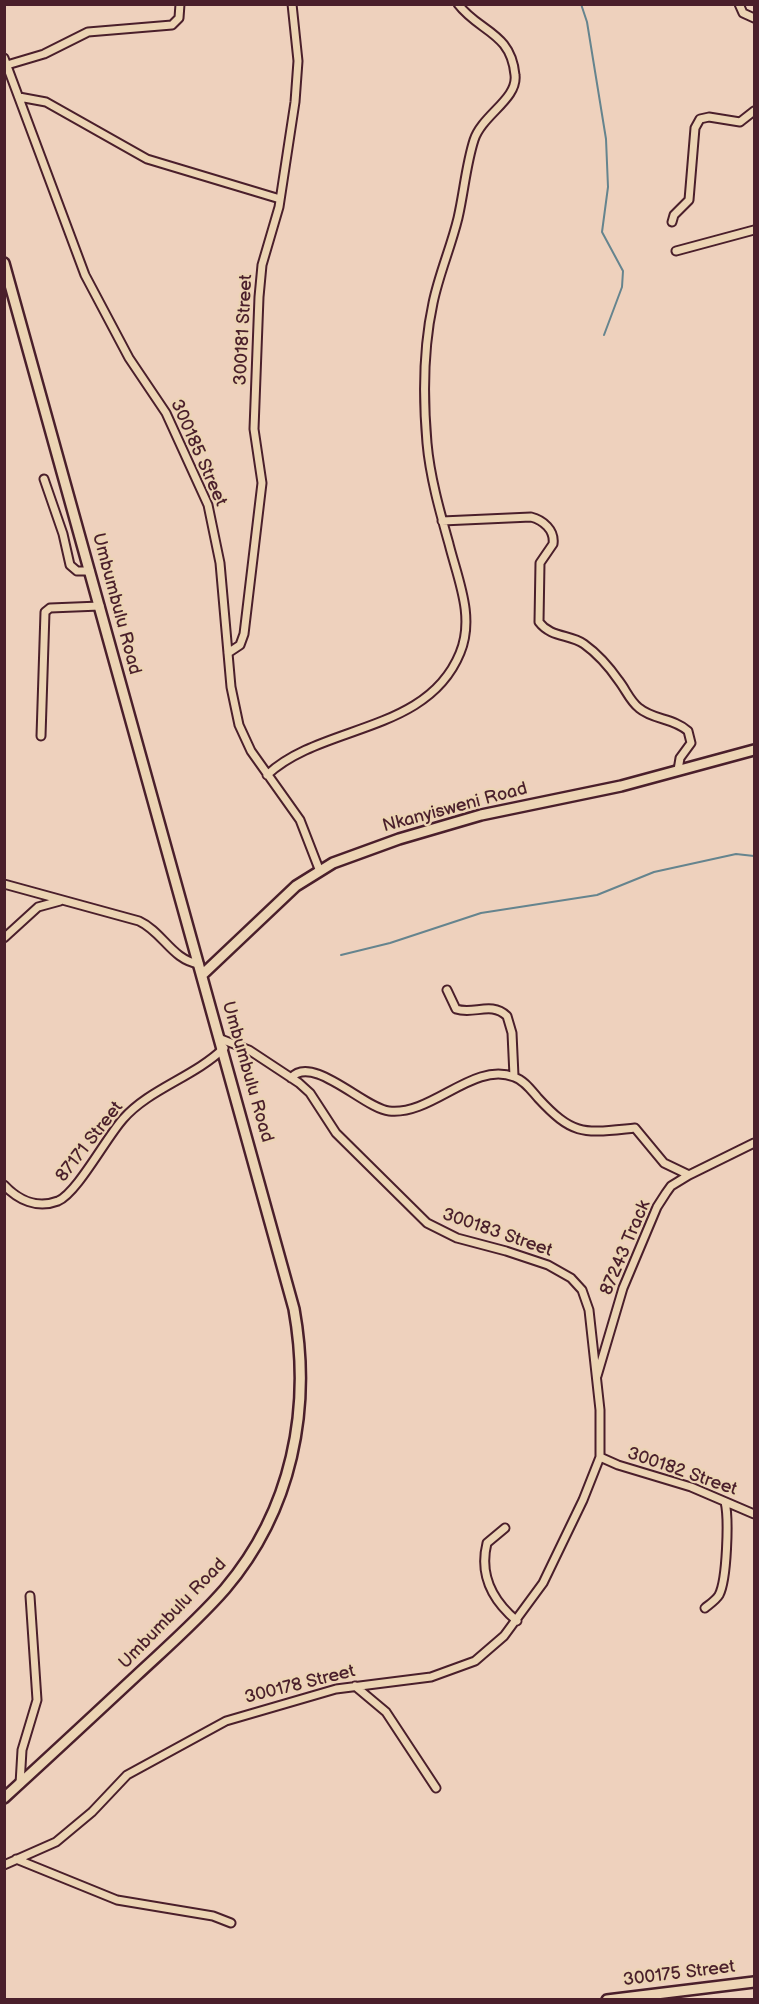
<!DOCTYPE html>
<html>
<head>
<meta charset="utf-8">
<style>
  body { margin:0 }
  #map { position:relative; width:759px; height:2004px; overflow:hidden; background:#eed1bd; font-family:"Balsamiq Sans",sans-serif }
  canvas { display:block }
  .frame { position:absolute; inset:0; border:6px solid #4a1f2b; pointer-events:none }
</style>
</head>
<body>
<div id="map">
<canvas width="759" height="2004"></canvas>
<div class="frame"></div>
</div>
<script>
const ctx = document.querySelector('canvas').getContext('2d');
ctx.lineJoin = 'round';
function stroke(path, color, width, dash) { ctx.strokeStyle = color; ctx.lineWidth = width; ctx.lineCap = dash ? 'butt' : 'round'; ctx.setLineDash(dash || []); ctx.stroke(path); }
function write(font, color, halo, rows, align = 'center') {
  ctx.font = font + ' "Balsamiq Sans",sans-serif'; ctx.lineWidth = 4.5; ctx.setLineDash([]); ctx.textBaseline = 'middle'; ctx.strokeStyle = halo; ctx.fillStyle = color; for (const [text, x, y, turn = 0] of rows) {
    ctx.save(); ctx.translate(x, y); ctx.rotate((+turn || 0) * Math.PI / 180); ctx.textAlign = isNaN(turn) ? turn : align; if (halo) ctx.strokeText(text, 0, 0); ctx.fillText(text, 0, 0); ctx.restore();
  }
}
stroke(new Path2D(`
  M581,4L587,22L606,139L608,187L602,232L623,271L622,287L604,335
  M341,955L390,943L481,913L597,895L654,872L736,854L754,856`), '#65848e', 2);
const street = new Path2D(`
  M739,4L743,13L754,18
  M4,58L85,275L129,358L166,413L208,505L220,563L231,687L239,725L251,751L300,820L319,869
  M7,65L44,54L88,32L172,25L179,18L180,4
  M19,97L46,102L147,159L280,199
  M672,222L674,215L689,200L695,128L700,119L709,117L740,122L754,111
  M676,251L754,230
  M44,479L63,534L70,565L77,571H90
  M442,521L531,517C543,520 555,530 553,544L540,563L539,622C551,638 570,634 584,644C598,654 610,668 619,681C626,690 630,701 639,708C653,720 674,718 688,731L691,743L680,758L678,770
  M228,653L240,645L244,634L262,483L254,429L259,297L262,265L279,207L295,102L298,61L292,4
  M41,736L45,612L50,608L100,606
  M267,775C321,724 427,734 460,653C475,617 458,580 449,544C440,512 430,477 427,443C423,397 423,349 433,303C439,274 451,247 458,218C464,192 466,165 474,140C482,115 518,99 515,75C511,32 479,32 458,4
  M4,884L139,921C163,932 172,960 199,964
  M4,938L38,907L60,901
  M447,990L456,1009C474,1015 491,1001 507,1016L512,1033L514,1076
  M291,1078C312,1053 365,1109 389,1111C432,1116 473,1061 514,1077C524,1080 531,1090 538,1098C574,1137 584,1133 635,1128L664,1163L689,1175
  M4,1185C18,1200 37,1209 58,1201C77,1193 106,1138 123,1119C149,1089 194,1077 224,1048
  M597,1376L623,1288L657,1207L666,1193L671,1186L689,1175L754,1143
  M600,1457L618,1465L691,1487L754,1514
  M505,1528L487,1543C479,1575 493,1601 517,1621
  M705,1608C710,1604 716,1600 719,1595C727,1580 729,1518 725,1502
  M355,1686L386,1712L436,1788
  M20,1784L22,1750L37,1700L30,1596
  M16,1859L117,1900L213,1916L231,1923
  M4,1865L56,1842L92,1812L127,1775L226,1721L336,1689L431,1677L475,1661L504,1636L543,1583L583,1500L600,1457V1410L589,1310L582,1290L571,1278L548,1265L506,1251L457,1238L427,1223L336,1133L310,1093L299,1083L249,1050L221,1039`);
const secondary = new Path2D(`
  M4,263L294,1309C312,1409 292,1510 225,1589C198,1620 167,1647 137,1675C93,1716 49,1757 4,1798
  M202,975L296,886L333,863L399,839L481,815L621,786L754,750
  M607,2000L754,1982`);
stroke(street, '#4a1f2b', 11);
stroke(secondary, '#4a1f2b', 14);
stroke(street, '#ecd4b4', 7);
stroke(secondary, '#ecd4b4', 9);
write('18px', '#4a1f2b', '#ecd4b4', [
  ["300181 Street",244,330,-87],
  ["300185 Street",198,453,66],
  ["Umbumbulu Road",116,604,75],
  ["Nkanyisweni Road",455,808,-15],
  ["Umbumbulu Road",247,1072,74],
  ["87171 Street",90,1142,-52],
  ["300183 Street",497,1233,19],
  ["87243 Track",626,1248,-67],
  ["300182 Street",682,1472,19],
  ["Umbumbulu Road",173,1614,-46],
  ["300178 Street",300,1685,-14],
  ["300175 Street",679,1974,-7]
]);
</script>
</body>
</html>
